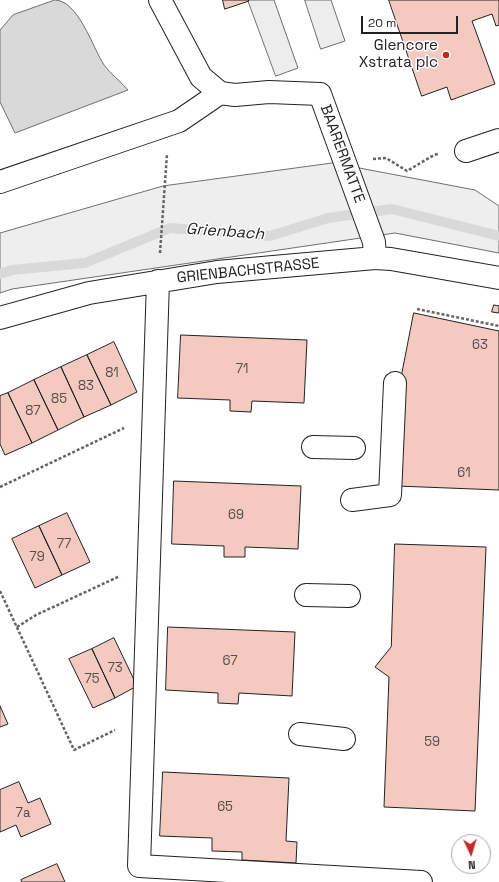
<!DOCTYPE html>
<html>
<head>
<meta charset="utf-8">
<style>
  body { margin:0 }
  #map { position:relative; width:499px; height:882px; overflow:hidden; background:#fff; font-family:"Space Grotesk",sans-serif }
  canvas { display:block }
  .north { position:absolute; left:451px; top:834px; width:40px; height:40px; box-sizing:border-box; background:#fff; border:1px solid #a7a7a7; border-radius:50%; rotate:176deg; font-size:11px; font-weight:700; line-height:16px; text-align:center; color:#222 }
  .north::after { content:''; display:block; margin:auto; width:14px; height:18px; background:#c62828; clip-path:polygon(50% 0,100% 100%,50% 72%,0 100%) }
  .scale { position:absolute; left:361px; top:16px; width:97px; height:18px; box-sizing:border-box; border:2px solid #222; border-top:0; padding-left:5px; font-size:12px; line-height:14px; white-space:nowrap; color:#222; -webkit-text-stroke:3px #fff; paint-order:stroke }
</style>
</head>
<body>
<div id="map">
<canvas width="499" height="882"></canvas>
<div class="north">N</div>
<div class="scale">20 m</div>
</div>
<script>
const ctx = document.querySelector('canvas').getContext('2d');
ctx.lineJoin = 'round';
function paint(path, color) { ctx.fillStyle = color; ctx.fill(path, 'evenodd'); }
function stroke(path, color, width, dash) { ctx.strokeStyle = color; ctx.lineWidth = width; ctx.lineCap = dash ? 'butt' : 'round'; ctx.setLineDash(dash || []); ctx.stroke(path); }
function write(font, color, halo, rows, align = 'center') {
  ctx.font = font + ' "Space Grotesk",sans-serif'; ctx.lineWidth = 3; ctx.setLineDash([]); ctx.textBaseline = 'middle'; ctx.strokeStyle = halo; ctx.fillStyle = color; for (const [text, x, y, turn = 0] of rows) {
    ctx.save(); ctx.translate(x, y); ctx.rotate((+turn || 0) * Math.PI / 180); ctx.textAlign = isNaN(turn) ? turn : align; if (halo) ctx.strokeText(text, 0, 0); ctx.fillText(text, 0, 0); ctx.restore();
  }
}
const green = new Path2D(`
  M333,163L475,190L499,206V253L395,233L12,289L0,293V233L163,186Z`);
paint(green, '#eee');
stroke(green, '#6f6f6f', 1);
const parking = new Path2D(`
  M248,0H274L298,68L276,76Z
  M305,0H331L345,41L321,49Z`);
paint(parking, '#ededed');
stroke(parking, '#6f6f6f', 1);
const water = new Path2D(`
  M55,0C78,0 93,48 104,65C111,74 121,82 128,90L15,133L0,102V30L13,15Z`);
paint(water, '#d9d9d9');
stroke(water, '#6f6f6f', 1);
stroke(new Path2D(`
  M0,274L12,270L85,263L170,228L270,236L328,218L392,209L499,236`), '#d9d9d9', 10);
const building = new Path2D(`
  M223,0H248L249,1L225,9Z
  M389,0H499V25L496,26L492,14L472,21L495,84L451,100L447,87L422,96Z
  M494,305L499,306V313L492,312Z
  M414,313L499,331V490L397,486L401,378Z
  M181,335L307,340L304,403L252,401L251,412L230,411V400L178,398Z
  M114,342L137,392L111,405L87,355Z
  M87,355L111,405L84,417L61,367Z
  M61,367L84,417L58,430L34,380Z
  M34,380L58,430L32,443L8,393Z
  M8,393L32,443L5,455L0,444V396Z
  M174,481L301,486L298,549L245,547V557H224V546L172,544Z
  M67,513L90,562L62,575L39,526Z
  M39,526L62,575L35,588L12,539Z
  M395,544L486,547L475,811L384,807L389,677L375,667L391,647Z
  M168,627L295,632L292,696L239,693L238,704L218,703V693L166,690Z
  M114,638L137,686L115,698L92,649Z
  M92,649L115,698L93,708L69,659Z
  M0,706L8,724L0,727Z
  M163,772L289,778L286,841L297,842L296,863L242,860V852L212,851V838L160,836Z
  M19,782L28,803L40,798L51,824L21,837L16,825L0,832V790Z
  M57,864L65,882H22L21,880Z`);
paint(building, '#f3c9c0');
stroke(building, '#222', 1);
const minor = new Path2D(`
  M160,0L201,77L220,93L235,95L269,92L320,94L374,242L375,258
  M466,151L499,140
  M0,182L179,121L220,93
  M158,281L139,866L421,882
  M0,318L89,293L217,272L375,258L391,259L499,278
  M313,447L354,448
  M352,500L390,495L395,383
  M306,595L349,596
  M300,734L344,739`);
stroke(minor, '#222', 24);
stroke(new Path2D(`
  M373,159L386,158L407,171L434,155L438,154
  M160,253L167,154
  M417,309L499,326
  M0,487L124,428
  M0,591L74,750L115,730
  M17,627L36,615L120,576`), '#646464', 2.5, [3, 2]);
stroke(minor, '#fff', 22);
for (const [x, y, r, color] of [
  [446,55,4,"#c62828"]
]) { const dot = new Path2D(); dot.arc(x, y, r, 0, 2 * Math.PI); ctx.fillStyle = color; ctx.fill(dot); stroke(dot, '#fff', 1.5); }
write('13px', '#564c4a', null, [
  ["63",480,345],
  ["71",242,369],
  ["81",112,373],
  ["83",86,386],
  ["85",59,399],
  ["87",33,411],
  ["61",464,473],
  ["69",236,515],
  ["77",64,544],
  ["79",37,557],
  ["67",230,661],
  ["73",115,668],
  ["75",92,679],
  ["59",432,742],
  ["65",225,807],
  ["7a",23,813]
]);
write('15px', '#222', '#fff', [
  ["Glencore",438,46],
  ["Xstrata plc",438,63]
], 'right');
write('15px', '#222', '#fff', [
  ["BAARERMATTE",342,154,70],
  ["GRIENBACHSTRASSE",248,271,-6]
]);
write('italic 16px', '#222', '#fff', [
  ["Grienbach",225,232,4]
]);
</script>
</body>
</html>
